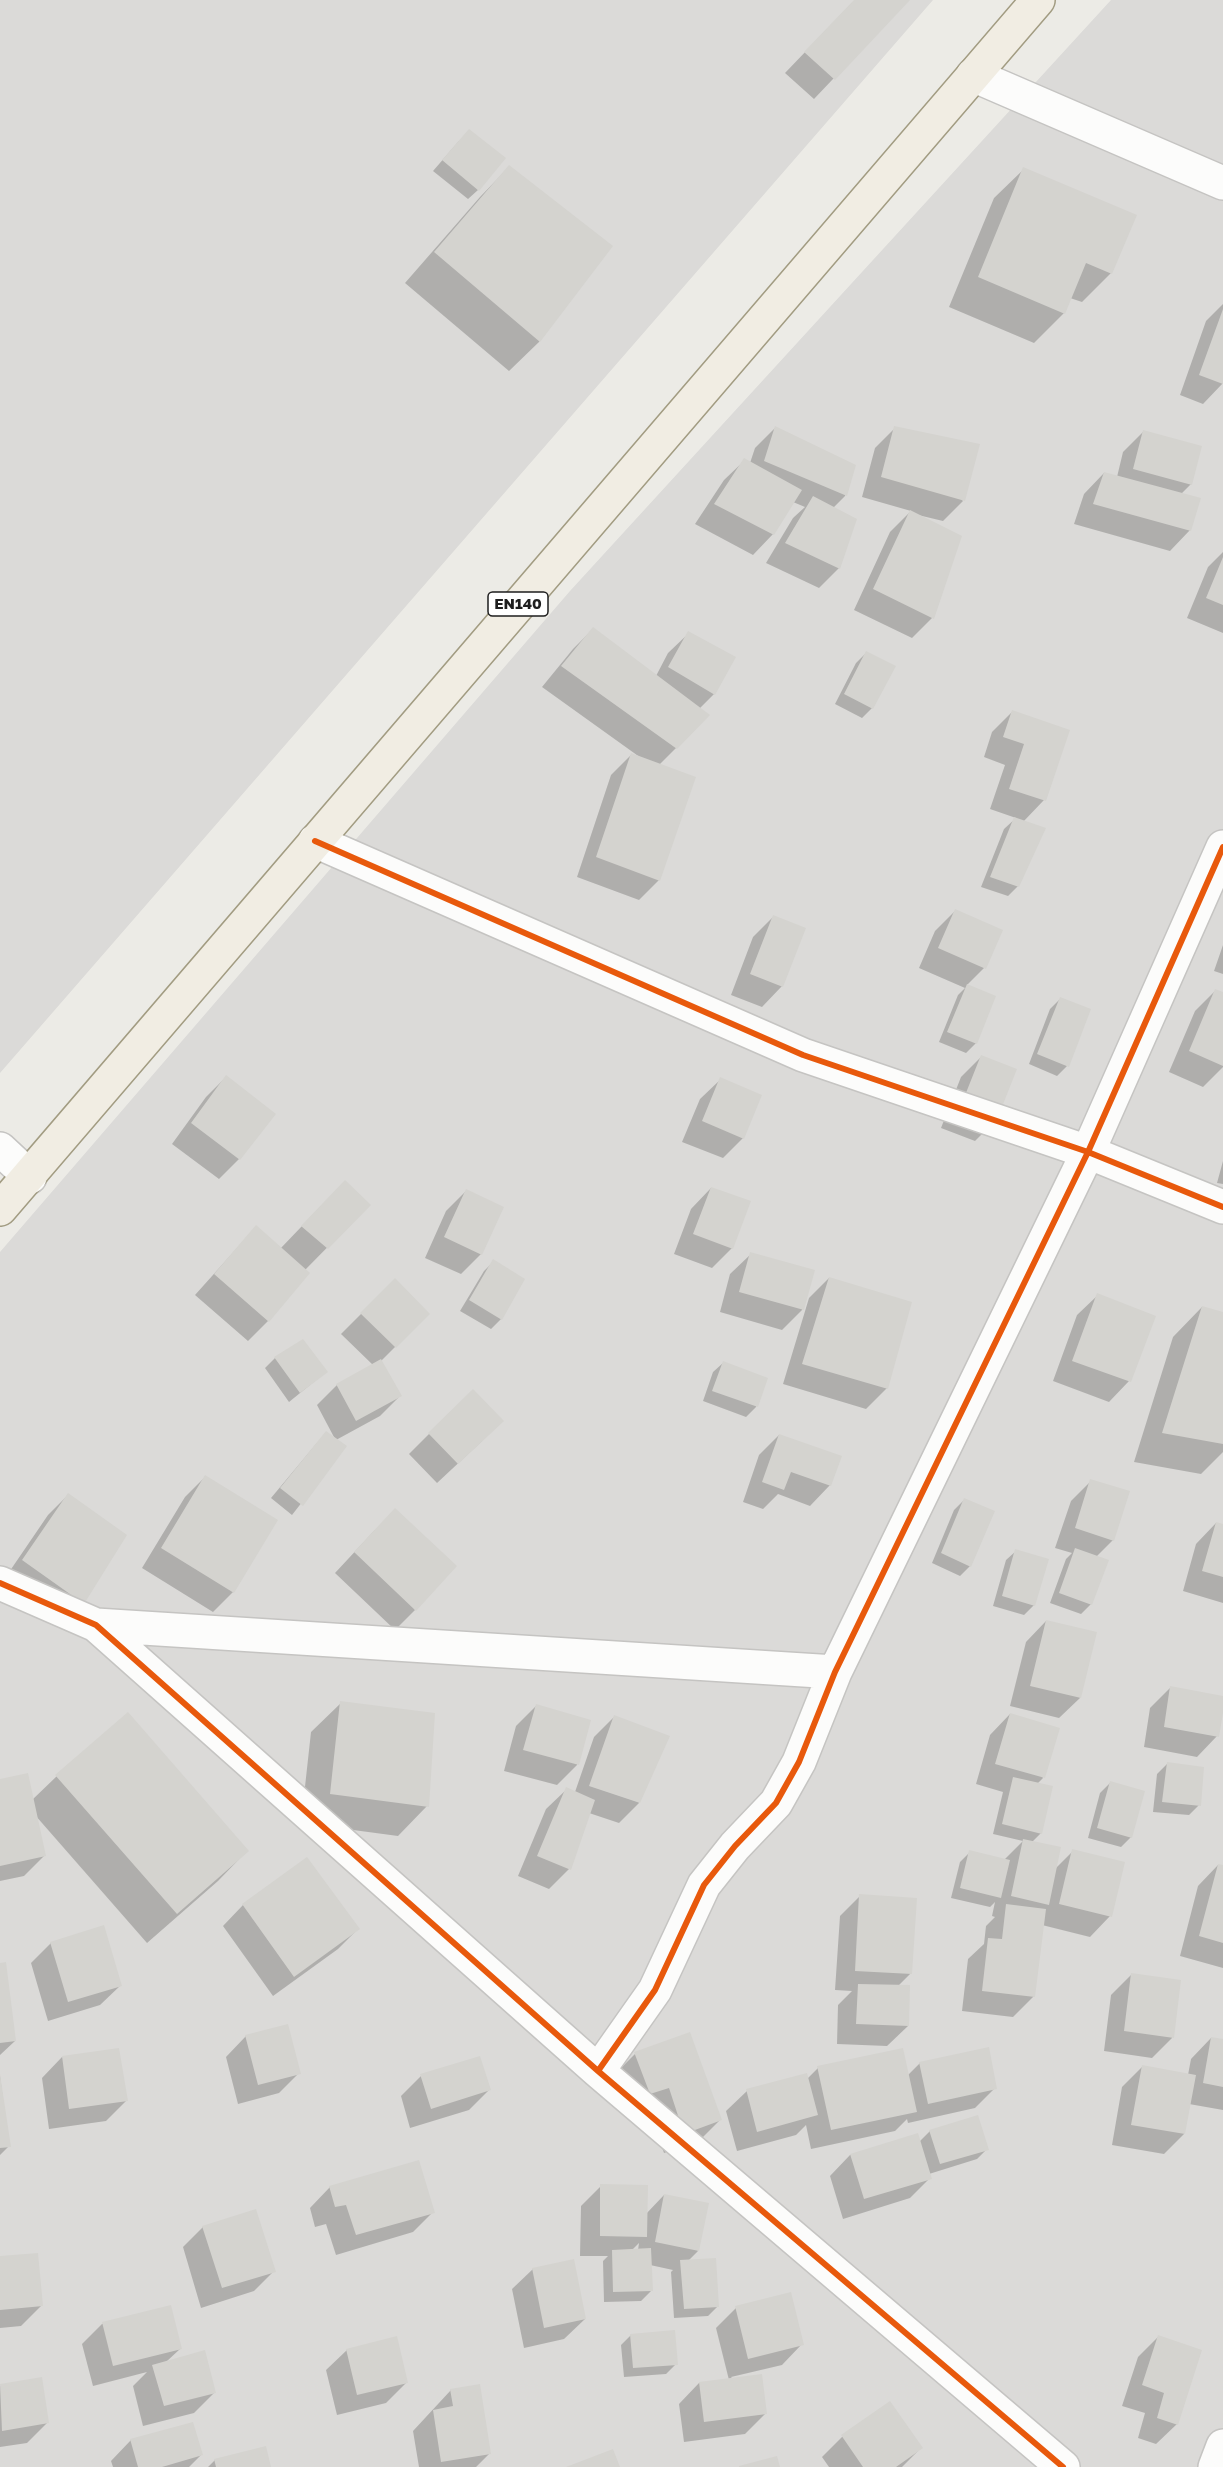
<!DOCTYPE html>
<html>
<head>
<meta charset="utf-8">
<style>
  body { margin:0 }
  canvas { display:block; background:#ecebe6 }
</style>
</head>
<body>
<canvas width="1223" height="2467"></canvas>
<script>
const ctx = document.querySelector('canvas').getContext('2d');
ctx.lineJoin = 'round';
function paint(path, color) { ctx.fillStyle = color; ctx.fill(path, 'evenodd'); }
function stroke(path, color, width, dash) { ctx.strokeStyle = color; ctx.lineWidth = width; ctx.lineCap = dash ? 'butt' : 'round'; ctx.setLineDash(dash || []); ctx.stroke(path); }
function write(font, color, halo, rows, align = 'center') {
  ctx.font = font + ' "Golos Text",sans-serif'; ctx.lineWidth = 6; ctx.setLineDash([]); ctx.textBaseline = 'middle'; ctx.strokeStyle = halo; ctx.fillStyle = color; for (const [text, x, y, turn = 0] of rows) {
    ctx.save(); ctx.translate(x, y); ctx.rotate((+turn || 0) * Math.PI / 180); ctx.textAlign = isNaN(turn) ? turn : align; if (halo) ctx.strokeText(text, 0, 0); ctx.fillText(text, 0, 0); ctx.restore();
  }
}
paint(new Path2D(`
  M0,0H933L0,1073Z
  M1111,0H1223V2467H0V1252L570,591Z`), '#dbdad8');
paint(new Path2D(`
  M855,0H908L814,99L785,73Z
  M459,141L478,190L468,199L433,171Z
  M509,167L611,246L539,342L509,371L405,283L480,197Z
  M1024,169L1111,273L1082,302L1070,298L1064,313L1034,343L949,307L994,198Z
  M1223,304V383L1203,404L1180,395L1206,321Z
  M775,428L854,466L845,496L833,508L839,568L819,588L766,563L793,518L805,507L793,502L773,534L753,555L695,524L724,480L745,460L750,463L755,448Z
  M895,428L963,501L943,521L918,515L932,618L912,638L854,610L890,532L911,511L862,497L875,448Z
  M1143,432L1191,484L1181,494L1190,530L1170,551L1074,524L1084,494L1104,473L1117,477L1123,452Z
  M1223,552V633L1187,618L1208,567Z
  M593,629L656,676L668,653L689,633L714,694L699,709L676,748L659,765V880L639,900L577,877L611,775L631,755L641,758L542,687L573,649Z
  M866,653L872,708L862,718L835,704L856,663Z
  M1012,712L1068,731L1044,800L1023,822L1018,886L1008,896L981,887L1004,829L1016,818L990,809L1005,765L984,757L992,732Z
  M955,911L984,968L967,985L976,1043L966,1053L939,1042L958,995L965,988L919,968L935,931Z
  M773,917L782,986L762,1007L731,995L753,937Z
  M1223,945V974L1214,971Z
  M1215,991L1223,994V1067L1203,1087L1169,1072L1195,1011Z
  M1060,999L1067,1066L1057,1076L1029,1064L1050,1009Z
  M982,1056L995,1121L975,1141L941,1128L961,1077Z
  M226,1077L239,1159L219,1179L172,1144L206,1097Z
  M721,1079L743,1138L723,1158L682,1142L700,1099Z
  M1223,1161V1184L1217,1183Z
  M711,1188L732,1248L712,1268L674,1254L691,1209Z
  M466,1191L481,1254L461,1274L425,1258L446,1211Z
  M325,1202L369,1205L305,1270L268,1321L248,1341L195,1295L256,1227L280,1249Z
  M751,1254L813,1271L802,1310L782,1330L720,1312L730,1274Z
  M494,1261L501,1319L491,1329L460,1311L484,1271Z
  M829,1278L887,1388L866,1409L783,1384L809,1298Z
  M395,1280L428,1314L381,1361L400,1396L380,1416L336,1440L345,1447L292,1515L271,1498L317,1443L335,1439L317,1405L337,1385L373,1365L341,1334Z
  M1098,1295L1154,1316L1129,1381L1109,1402L1053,1381L1077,1315Z
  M1202,1307L1223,1313V1452L1201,1474L1134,1462L1173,1337Z
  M303,1341L326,1372L289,1402L265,1368L275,1358Z
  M723,1363L766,1378L756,1407L746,1417L703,1401L713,1372Z
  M429,1434L482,1441L437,1483L409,1454Z
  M779,1435L830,1485L810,1506L778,1494L763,1509L743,1502L759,1455Z
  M205,1477L233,1592L213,1612L142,1568L185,1497Z
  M1091,1481L1113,1540L1096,1557L1091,1604L1081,1614L1050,1603L1066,1559L1072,1553L1055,1548L1071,1501Z
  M68,1495L83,1603L3,1581L48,1515Z
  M964,1500L970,1566L960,1576L932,1563L954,1510Z
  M1216,1523L1223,1525V1603L1183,1591L1196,1544Z
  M375,1530L415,1610L395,1630L335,1573Z
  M1016,1551L1034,1605L1024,1615L993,1606L1006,1560Z
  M1046,1621L1080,1698L1059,1718L1010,1706L1026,1642Z
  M1170,1688L1223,1698L1217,1736L1197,1757L1144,1747L1150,1708Z
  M341,1703L427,1806L398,1836L301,1823L311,1732Z
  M536,1706L589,1721L577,1765L557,1785L504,1771L516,1726Z
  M1010,1714L1043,1778L1037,1784L1041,1833L1032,1842L1055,1869L1073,1851L1110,1916L1090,1937L1042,1925L1034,1996L1013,2017L962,2011L968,1959L984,1944L986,1926L995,1917L992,1916L995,1902L990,1907L951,1898L960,1862L970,1852L1004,1860L1023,1841L993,1834L1003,1792L976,1784L990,1735Z
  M614,1717L639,1803L619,1823L589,1813L569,1869L549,1889L518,1876L546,1809L567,1789L575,1792L594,1737Z
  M1167,1764L1199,1805L1189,1815L1153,1812L1157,1774Z
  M57,1776L247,1851L218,1881L147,1943L35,1815L44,1856L24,1876L0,1881V1780L32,1800Z
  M1110,1783L1131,1837L1121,1847L1088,1838L1100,1793Z
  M1218,1865L1223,1867V1968L1180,1956L1198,1886Z
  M860,1896L911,1973L898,1986L908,2026L887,2046L837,2044L838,2005L852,1991L835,1990L840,1916Z
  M243,1905L358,1929L338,1949L273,1996L223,1926Z
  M51,1943L121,1985L100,2005L48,2021L31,1963Z
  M0,1965L15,2041L0,2055Z
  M1131,1975L1179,1982L1172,2038L1152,2058L1104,2051L1111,1995Z
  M246,2036L299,2073L279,2093L238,2104L226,2057Z
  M1211,2038L1223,2040V2110L1189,2104L1184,2134L1164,2154L1112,2145L1122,2087L1143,2066L1188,2075L1191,2059Z
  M635,2054L720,2120L700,2140L664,2153L648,2107L615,2074Z
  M62,2057L126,2101L106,2121L49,2129L42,2078Z
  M920,2063L995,2088L975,2108L908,2123L907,2119L895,2131L811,2149L806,2125L796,2135L737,2151L726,2111L747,2091L807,2079L818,2068L908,2075Z
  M0,2076L9,2146L0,2155Z
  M421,2076L489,2090L469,2110L410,2128L401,2096Z
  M930,2131L987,2149L977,2159L929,2174L930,2178L910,2198L843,2219L830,2176L850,2155L919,2142Z
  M601,2186L646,2214L664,2195L698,2251L687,2262L718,2306L708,2316L674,2318L671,2272L673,2270L650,2265L651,2291L641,2301L604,2302L603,2261L608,2256H580L581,2206ZM639,2243L638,2250L631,2251Z
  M330,2187L433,2212L413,2232L336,2255L326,2224L315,2227L310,2208Z
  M203,2227L274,2271L254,2291L201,2308L183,2247Z
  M0,2258L41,2306L21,2326L0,2328Z
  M533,2269L585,2319L564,2339L524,2348L512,2289Z
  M169,2307L180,2349L166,2362L215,2392L194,2413L143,2426L133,2386L147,2372L93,2386L82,2344L102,2324Z
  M736,2308L802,2344L782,2365L731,2377L765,2414L745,2434L684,2442L679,2404L699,2383L729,2380L716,2328Z
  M631,2335L676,2364L666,2374L624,2377L621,2345Z
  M1158,2337L1177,2424L1156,2444L1138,2438L1145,2413L1122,2406L1138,2357Z
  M347,2350L406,2383L386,2403L337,2415L326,2370Z
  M41,2379L48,2422L27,2443L0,2447V2386Z
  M451,2390L490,2453L476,2467H411H419L413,2431Z
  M890,2403L921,2448L902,2467H829L822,2457L842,2437Z
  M131,2440L201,2455L189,2467H113L111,2461Z
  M215,2460L270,2467H208Z`), '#0003');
paint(new Path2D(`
  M854,0H910L835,80L804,52Z
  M469,129L506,158L479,191L442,160Z
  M509,165L613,246L540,342L434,252Z
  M1023,167L1137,215L1112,274L1086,263L1065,314L978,277Z
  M1223,309V384L1199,375Z
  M775,426L856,465L847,496L764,461Z
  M894,426L980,444L965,501L881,477Z
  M1143,430L1202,446L1192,485L1133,469Z
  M744,458L802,490L774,535L714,504Z
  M1104,472L1201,498L1191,531L1093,504Z
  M813,496L857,519L840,569L785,543Z
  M910,510L962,536L934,619L873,589Z
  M1223,557V605L1206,598Z
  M593,627L710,715L677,749L561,666Z
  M688,631L736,657L715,695L668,667Z
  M866,651L896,666L873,709L844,694Z
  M1012,710L1070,730L1046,801L1009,789L1024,744L1003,737Z
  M631,753L696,777L660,881L596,857Z
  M1014,817L1046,828L1019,887L990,877Z
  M955,909L1003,930L986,969L938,948Z
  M773,915L806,928L783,987L750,974Z
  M967,984L996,996L977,1044L947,1032Z
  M1215,989L1223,992V1066L1189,1051Z
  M1060,997L1091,1009L1069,1067L1037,1054Z
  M981,1055L1017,1069L996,1122L960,1108Z
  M226,1075L276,1114L240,1160L191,1123Z
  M720,1077L762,1095L744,1139L702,1121Z
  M345,1180L371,1205L328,1249L301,1226Z
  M711,1187L751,1201L733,1249L693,1234Z
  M466,1189L504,1207L482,1255L444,1237Z
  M256,1225L310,1273L269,1322L214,1274Z
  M750,1252L815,1270L804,1310L739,1292Z
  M493,1259L525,1279L502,1320L469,1300Z
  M829,1277L912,1302L888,1389L802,1364Z
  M395,1278L430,1314L396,1348L360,1313Z
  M1097,1293L1156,1316L1131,1382L1072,1361Z
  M1202,1306L1223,1312V1444L1162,1433Z
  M303,1339L328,1372L300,1393L274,1357Z
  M381,1359L402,1396L356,1421L336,1384Z
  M723,1361L768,1378L758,1407L712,1391Z
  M473,1389L504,1421L458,1464L428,1433Z
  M326,1431L347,1446L303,1506L280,1488Z
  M779,1434L842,1456L831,1486L791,1472L784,1490L762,1482Z
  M205,1475L278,1520L234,1593L161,1548Z
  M1090,1479L1130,1491L1114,1541L1075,1528Z
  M68,1493L127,1535L84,1604L22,1560Z
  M964,1498L995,1511L971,1567L941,1553Z
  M395,1508L457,1566L416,1611L354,1552Z
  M1216,1522L1223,1524V1577L1202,1571Z
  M1075,1548L1109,1560L1092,1605L1059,1593Z
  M1015,1549L1049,1559L1035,1606L1002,1596Z
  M1046,1620L1097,1632L1081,1698L1030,1686Z
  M1170,1686L1223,1696V1713L1219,1737L1164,1727Z
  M340,1701L435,1713L429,1807L330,1794Z
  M536,1704L591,1720L579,1765L523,1750Z
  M128,1712L249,1851L177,1914L55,1775Z
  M1010,1713L1060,1728L1045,1778L995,1764Z
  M614,1715L670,1736L640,1803L589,1786Z
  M1167,1762L1204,1767L1201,1806L1162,1802Z
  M28,1773L46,1856L0,1866V1779Z
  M1013,1777L1053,1786L1042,1834L1002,1824Z
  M1110,1781L1145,1791L1132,1838L1097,1828Z
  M566,1787L595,1800L571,1870L537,1856Z
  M1023,1839L1061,1847L1049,1905L1011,1896Z
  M1072,1849L1125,1862L1112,1917L1059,1904Z
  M969,1850L1010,1860L1001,1898L960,1888Z
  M307,1857L360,1929L294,1977L242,1904Z
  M1218,1864L1223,1865V1943L1199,1936Z
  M859,1894L917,1898L912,1974L855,1971Z
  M1006,1904L1046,1909L1035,1997L982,1991L988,1938L1002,1939Z
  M104,1925L122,1986L68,2002L50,1942Z
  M6,1962L16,2041L0,2043V1963Z
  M1131,1973L1181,1980L1174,2038L1124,2031Z
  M858,1984L910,1985L909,2026L856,2024Z
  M288,2024L301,2074L258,2085L245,2035Z
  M690,2032L722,2120L684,2134L669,2088L650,2094L634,2052Z
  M1211,2037L1223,2039V2087L1203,2083Z
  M989,2047L997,2089L928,2104L919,2062Z
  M119,2048L128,2101L69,2109L62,2056Z
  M903,2048L917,2112L831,2130L817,2066Z
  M480,2056L491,2090L431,2109L420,2074Z
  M1142,2065L1196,2075L1185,2134L1131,2125Z
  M807,2073L818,2115L757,2132L746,2089Z
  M0,2074L11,2147L0,2148Z
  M978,2115L989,2150L940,2164L929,2130Z
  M918,2133L932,2179L864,2199L850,2154Z
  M419,2160L435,2213L356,2235L346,2205L335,2207L329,2186Z
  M600,2184L648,2185L647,2237L600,2236Z
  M664,2194L709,2203L699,2251L655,2242Z
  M256,2209L276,2272L222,2288L202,2226Z
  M651,2248L653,2291L613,2292L612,2250Z
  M38,2253L43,2306L0,2310V2256Z
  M716,2258L719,2307L684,2309L680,2260Z
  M574,2259L586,2319L544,2328L532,2268Z
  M791,2292L804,2345L748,2359L735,2306Z
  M171,2305L182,2349L113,2366L102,2322Z
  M675,2330L678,2365L633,2368L630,2334Z
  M1158,2335L1202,2350L1178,2425L1157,2418L1164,2393L1142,2385Z
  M397,2336L408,2383L357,2395L346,2349Z
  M205,2350L216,2393L164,2406L152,2365Z
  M762,2374L767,2414L704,2422L699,2382Z
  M42,2377L49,2423L2,2431L0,2384Z
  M480,2384L491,2454L441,2462L433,2410L453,2406L450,2389Z
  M890,2401L923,2448L896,2467H863L841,2435Z
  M193,2422L203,2455L162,2467H138L130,2439Z
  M266,2446L271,2467H216L214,2459Z
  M613,2449L620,2467H566Z
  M777,2456L780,2467H739V2466Z`), '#d4d3cf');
const minor = new Path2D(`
  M973,75L1223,183
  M315,841L803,1055L1088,1152L1223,1207
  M0,1149L30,1177
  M0,1583L96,1625L598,2071L1063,2467
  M96,1625L835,1672
  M598,2071L655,1990L704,1885L735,1846L776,1803L799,1762L835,1672L1088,1152L1223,847
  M1215,2467L1223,2446`);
const major = new Path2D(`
  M0,1209L1038,0`);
stroke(minor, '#c5c4c2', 36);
stroke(major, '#a29c82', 36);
stroke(minor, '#fcfcfb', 33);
stroke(major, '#f1ede3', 33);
stroke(new Path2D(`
  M315,841L803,1055L1088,1152L1223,1207
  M0,1583L96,1625L598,2071L1063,2467
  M598,2071L655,1990L704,1885L735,1846L776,1803L799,1762L835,1672L1088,1152L1223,847`), '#e8590c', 6);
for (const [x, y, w] of [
  [518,604,60]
]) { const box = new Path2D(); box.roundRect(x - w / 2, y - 12, w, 24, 4.5); ctx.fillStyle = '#fff'; ctx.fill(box); stroke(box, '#1e1e1e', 1.5); }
write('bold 15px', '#1e1e1e', null, [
  ["EN140",518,604]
]);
</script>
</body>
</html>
